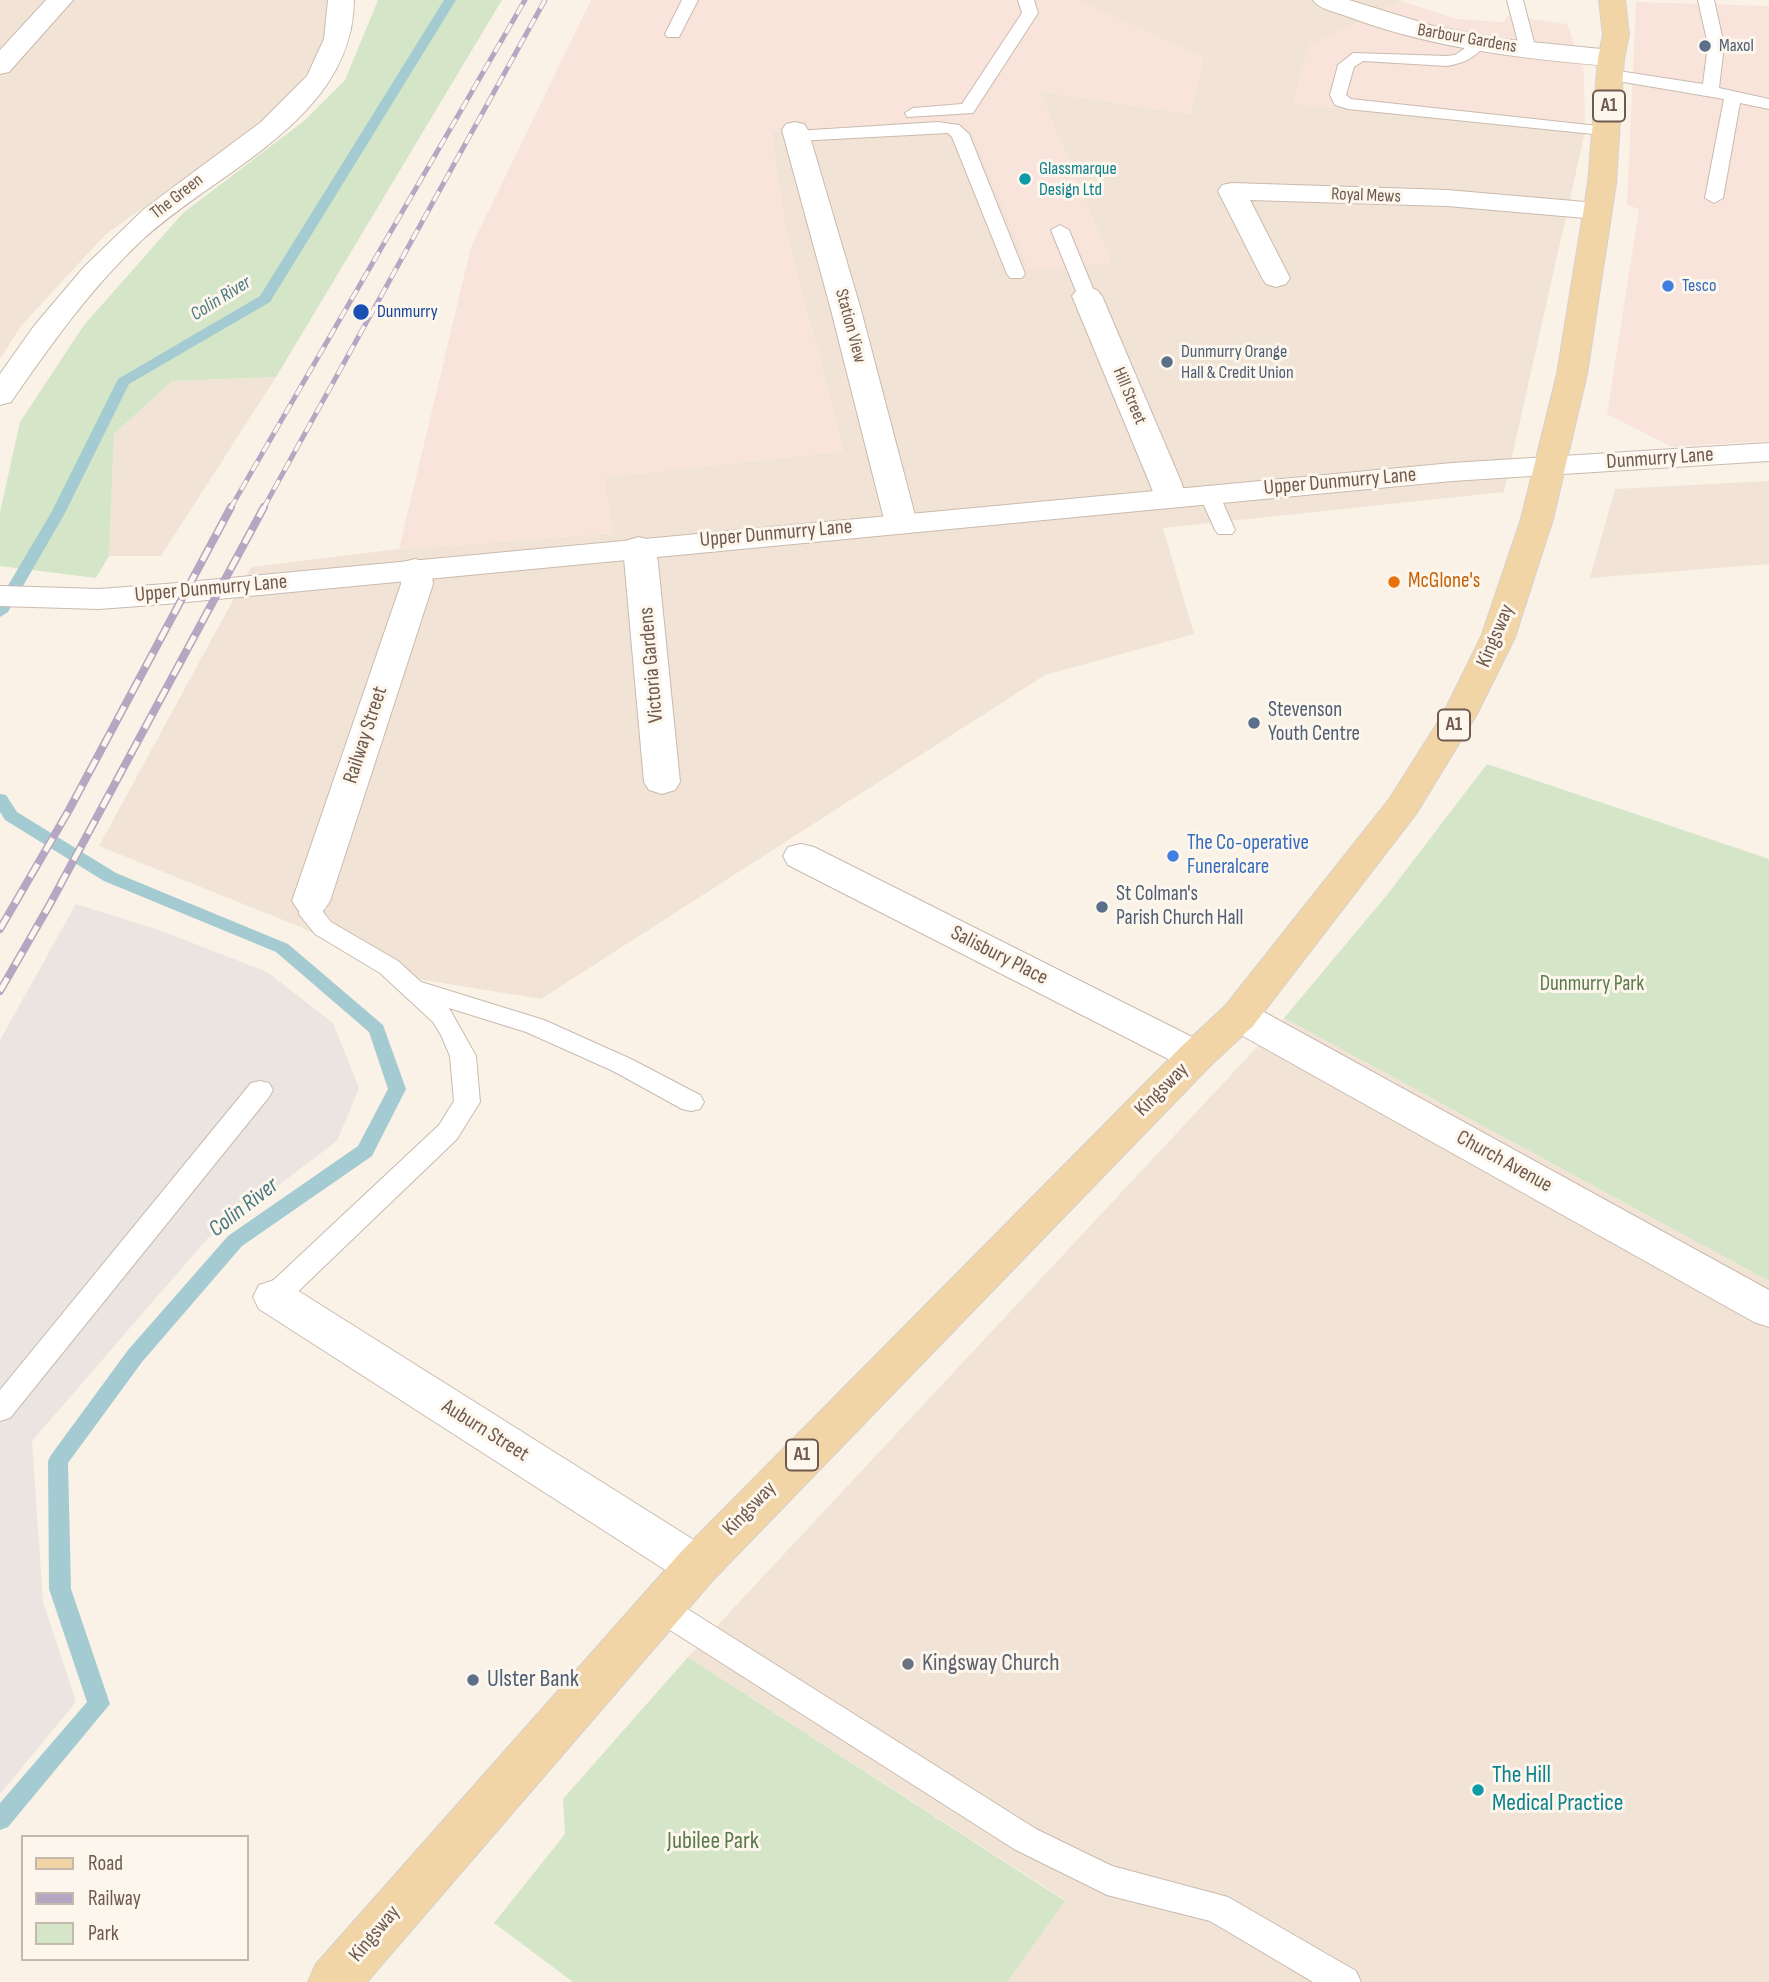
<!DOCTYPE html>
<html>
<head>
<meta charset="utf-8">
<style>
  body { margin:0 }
  #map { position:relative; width:1769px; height:1982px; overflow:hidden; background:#faf2e7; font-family:"Sofia Sans Condensed",sans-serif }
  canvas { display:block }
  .legend { position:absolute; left:21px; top:1835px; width:228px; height:126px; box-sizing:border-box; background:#fdf6ed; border:2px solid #c5b8ad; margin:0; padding:9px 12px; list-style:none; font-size:21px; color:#705a4e }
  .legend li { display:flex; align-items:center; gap:14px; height:35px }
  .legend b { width:35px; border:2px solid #c5b8ad }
</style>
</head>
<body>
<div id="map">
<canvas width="1769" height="1982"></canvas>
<ul class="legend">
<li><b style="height:9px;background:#f1d5a7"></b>Road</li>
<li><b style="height:9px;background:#b5a6c2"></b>Railway</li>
<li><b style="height:19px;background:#d4e6c7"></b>Park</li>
</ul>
</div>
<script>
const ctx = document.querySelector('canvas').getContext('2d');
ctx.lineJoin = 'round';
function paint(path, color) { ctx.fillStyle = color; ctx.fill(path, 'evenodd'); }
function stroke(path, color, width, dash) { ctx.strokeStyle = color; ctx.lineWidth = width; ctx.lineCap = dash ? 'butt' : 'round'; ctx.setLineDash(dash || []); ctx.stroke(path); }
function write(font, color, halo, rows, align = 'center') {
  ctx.font = font + ' "Sofia Sans Condensed",sans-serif'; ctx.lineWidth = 6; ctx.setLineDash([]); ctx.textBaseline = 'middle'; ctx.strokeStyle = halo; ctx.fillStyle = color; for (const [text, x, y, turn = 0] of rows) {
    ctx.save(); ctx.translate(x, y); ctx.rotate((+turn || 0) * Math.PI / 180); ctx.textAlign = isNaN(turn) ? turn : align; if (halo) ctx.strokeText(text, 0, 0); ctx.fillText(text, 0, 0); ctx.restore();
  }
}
paint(new Path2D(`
  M0,0H330L323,51L279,111L106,234L21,326L0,359Z
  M1077,0H1398L1401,1L1309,46L1585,132L1504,492L1163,528L1194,634L1045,675L541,999L381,973L303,928L99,846L251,567L399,549L612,533L603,477L843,451L785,226L771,132L893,123L943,122L966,126L1111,263L1039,91L1191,114L1203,58Z
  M276,377L161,556H109L114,434L172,381Z
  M1769,481V564L1590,578L1615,489Z
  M1284,1018L1769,1281V1982H1007L1065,1900L688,1657Z`), '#f1e4d6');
paint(new Path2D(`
  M591,0H1077L1203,57L1191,114L1039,91L1111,263L1029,271L972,132L957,124L893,123L771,132L785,226L843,451L604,477L613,533L399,549L471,247Z
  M1401,1L1457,19L1504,22L1507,16L1567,24L1584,73L1585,132L1293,104L1309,46Z
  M1636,2L1769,6V441L1672,447L1607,414L1639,209L1627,205Z`), '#f9e4dc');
paint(new Path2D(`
  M76,904L162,931L267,972L333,1023L359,1088L337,1141L207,1239L32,1441L43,1602L76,1702L0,1794V1040Z`), '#eae5e0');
paint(new Path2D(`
  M378,0H502L276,377L172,381L114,434L109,556L96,578L0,566V512L20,422L84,325L183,213L304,121L345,80Z
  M1487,764L1769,859V1281L1284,1018L1387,895Z
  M688,1657L1065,1901L1007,1982H573L494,1923L565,1834L563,1799Z`), '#d4e6c7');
paint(new Path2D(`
  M444,0H456L270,302L129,384L65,513L8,612L0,617V599L51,513L118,379L260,296Z
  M0,794L6,795L17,812L116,873L288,944L383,1025L406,1089L372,1156L242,1246L142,1362L68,1463L71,1589L110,1704L8,1827L0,1830V1803L87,1702L49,1589L48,1461L51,1455L128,1350L228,1236L358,1146L388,1089L369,1032L276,952L104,881L5,820L0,812Z`), '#a5cbd2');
const service = new Path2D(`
  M682,0H698L679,37H667L665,34Z
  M1018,0H1034L1038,13L973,113L907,117L905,113L913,108L962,104L1022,13Z
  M1507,0H1523L1536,50L1534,53L1528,55L1520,50Z
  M1698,0H1714L1724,45L1719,88L1769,99V109L1740,103L1723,198L1714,203L1705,198L1724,99L1612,80L1604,75L1612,70L1703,84L1708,45Z
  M1478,39L1484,41L1486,44C1475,58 1464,63 1447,66L1363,61L1354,67L1346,95L1351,99L1607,127L1613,128L1616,132L1613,136L1348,109L1335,105L1330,95L1338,65L1353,53L1447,56L1455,55Z
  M938,122L959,125L969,134L1025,274L1022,278H1010L1007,274L952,137L948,133L796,141L787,136L796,131Z
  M1060,225L1069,230L1096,296L1094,300L1087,302L1078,296L1051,230Z
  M1209,488L1216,490L1219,494L1235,530L1232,534H1218L1215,530L1199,494L1202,490Z
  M311,893L319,895L323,901V912L331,922L398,961L421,982L544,1020L631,1059L700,1095L704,1102L700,1109L691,1111L682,1109L613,1071L526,1032L449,1008L476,1056L480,1102L457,1139L284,1305L274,1308L264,1305L260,1297L264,1289L439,1125L454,1101L450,1056L441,1035L433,1022L380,973L315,934L299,914V901L303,895Z
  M260,1081L269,1083L273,1090L269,1097L10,1418L0,1421V1390L251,1083Z
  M659,1594L670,1598L1036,1829L1112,1866L1228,1897L1356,1971L1361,1982H1313L1210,1921L1107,1895L1014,1849L648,1616L644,1607L648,1598Z`);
const minor = new Path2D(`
  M46,0H73L9,72L0,74V50Z
  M328,0H354C353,120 216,171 141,241C90,289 50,346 11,402L0,405V374L34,326L84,267L144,209L261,122L307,76L324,39Z
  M1313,0H1349L1433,26L1502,39L1611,50L1620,53L1624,58L1620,63L1611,66C1522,59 1431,48 1346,16C1336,12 1320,10 1313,0Z
  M795,122L804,124L808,130L861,310L917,523L912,530L901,533L890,530L885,523L831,310L782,130L786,124Z
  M1232,183L1447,190L1597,203L1607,205L1611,211L1607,217L1597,219L1447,206L1250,200L1290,278L1286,284L1276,287L1266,284L1262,278L1218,191L1222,185Z
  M1087,287L1097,290L1102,296L1182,484L1185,498L1180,505L1169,508L1158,505L1150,484L1072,296L1077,290Z
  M639,537L650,540L655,547L658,563L680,782L675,790L662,794L649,790L644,782L623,547L628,540Z
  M415,559L427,562L431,569L433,584L330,901L324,910L311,914L298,910L292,901L401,584L399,569L403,562Z
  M801,844L814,847L1210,1046L1216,1056L1210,1066L1196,1070L1182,1066L788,865L783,856L788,847Z
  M1239,1002L1253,1006L1769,1290V1327L1754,1322L1225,1026L1220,1016L1225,1006Z
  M274,1280L289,1285L713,1552L720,1566L713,1580L697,1586L681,1580L259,1309L253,1297L259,1285Z`);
const tertiary = new Path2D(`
  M1769,443V461L1452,481L166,604L99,609L0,606V586L99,589L166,584L1452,463Z`);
const primary = new Path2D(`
  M1599,0H1625L1629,35L1624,58L1616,183L1587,374L1553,519L1515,637L1477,714L1416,814L1253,1026L1210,1066L713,1580L367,1982H308L316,1964L681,1552L1182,1046L1225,1006L1390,798L1443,714L1481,637L1521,519L1557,374L1588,183L1598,58L1603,35Z`);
stroke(service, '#cabaae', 2);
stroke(minor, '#cabaae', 2);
stroke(tertiary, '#cabaae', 2);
stroke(primary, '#d7d1cd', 2);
paint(service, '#fff');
paint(minor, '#fff');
paint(tertiary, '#fff');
paint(primary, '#f1d5a7');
const railFar1 = new Path2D(`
  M230,509L525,0
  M263,509L545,0`);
const rail = new Path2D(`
  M0,929L69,810L231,507
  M0,991L50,904L264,507`);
stroke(railFar1, '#b5a6c2', 5);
stroke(rail, '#b5a6c2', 8);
stroke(railFar1, '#fdf6ed', 3.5, [11]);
stroke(rail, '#fdf6ed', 5, [15]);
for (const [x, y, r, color] of [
  [1705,46,7,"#5c6f8a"],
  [1025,179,7,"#0f9aa8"],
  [1668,286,7,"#3f7fe0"],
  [361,312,9,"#1a4fb4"],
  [1167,362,7,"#5c6f8a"],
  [1394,582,7,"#e8710a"],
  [1254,723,7,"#5c6f8a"],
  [1173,856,7,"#3f7fe0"],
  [1102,907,7,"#5c6f8a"],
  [908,1664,7,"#6b7280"],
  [473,1680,7,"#5c6f8a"],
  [1478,1790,7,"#0f9aa8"]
]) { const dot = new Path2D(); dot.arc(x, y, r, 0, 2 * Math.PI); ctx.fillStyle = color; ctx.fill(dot); stroke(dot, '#fdf6ed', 2.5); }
write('18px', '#705a4e', '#fdf6ed', [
  ["Barbour Gardens",1467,39,10],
  ["Royal Mews",1366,196,2],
  ["The Green",177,197,-38],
  ["Station View",850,326,75],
  ["Hill Street",1129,396,67]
]);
write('18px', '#4e5e75', '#fdf6ed', [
  ["Maxol",1719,46],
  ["Dunmurry Orange",1181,352],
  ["Hall & Credit Union",1181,373]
], 'left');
write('18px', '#0d838f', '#fdf6ed', [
  ["Glassmarque",1039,169],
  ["Design Ltd",1039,190]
], 'left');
write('18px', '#366cbe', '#fdf6ed', [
  ["Tesco",1682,286]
], 'left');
write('18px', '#164399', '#fdf6ed', [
  ["Dunmurry",377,312]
], 'left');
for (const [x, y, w] of [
  [1609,106,32],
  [1454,725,32],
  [802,1455,32]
]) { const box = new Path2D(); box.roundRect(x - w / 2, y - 15.5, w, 31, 5); ctx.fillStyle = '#fdf6ed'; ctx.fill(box); stroke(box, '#705a4e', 2); }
write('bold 19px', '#705a4e', null, [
  ["A1",1609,106],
  ["A1",1454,725],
  ["A1",802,1455]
]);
write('italic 19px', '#4b7981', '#fdf6ed', [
  ["Colin River",221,299,-32]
]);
write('21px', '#705a4e', '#fdf6ed', [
  ["Dunmurry Lane",1660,459,-4],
  ["Upper Dunmurry Lane",1340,482,-5],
  ["Upper Dunmurry Lane",776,534,-5],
  ["Upper Dunmurry Lane",211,589,-5],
  ["Kingsway",1496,636,-67],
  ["Victoria Gardens",652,665,-95],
  ["Railway Street",366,735,-72],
  ["Salisbury Place",999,956,27],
  ["Kingsway",1162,1090,-45],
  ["Church Avenue",1504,1162,29],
  ["Auburn Street",485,1431,32],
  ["Kingsway",750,1509,-46],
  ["Kingsway",375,1934,-50]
]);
write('21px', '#c56008', '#fdf6ed', [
  ["McGlone's",1408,582]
], 'left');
write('21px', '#4e5e75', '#fdf6ed', [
  ["Stevenson",1268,711],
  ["Youth Centre",1268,735],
  ["St Colman's",1116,895],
  ["Parish Church Hall",1116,919]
], 'left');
write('21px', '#366cbe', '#fdf6ed', [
  ["The Co-operative",1187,844],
  ["Funeralcare",1187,868]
], 'left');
write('21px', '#597a4b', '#fdf6ed', [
  ["Dunmurry Park",1592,985]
]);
write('italic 23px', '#4b7981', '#fdf6ed', [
  ["Colin River",244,1208,-38]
]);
write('24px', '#5b616d', '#fdf6ed', [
  ["Kingsway Church",922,1664]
], 'left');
write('24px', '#4e5e75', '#fdf6ed', [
  ["Ulster Bank",487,1680]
], 'left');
write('24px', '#0d838f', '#fdf6ed', [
  ["The Hill",1492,1776],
  ["Medical Practice",1492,1804]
], 'left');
write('24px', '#597a4b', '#fdf6ed', [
  ["Jubilee Park",713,1842]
]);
</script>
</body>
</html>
